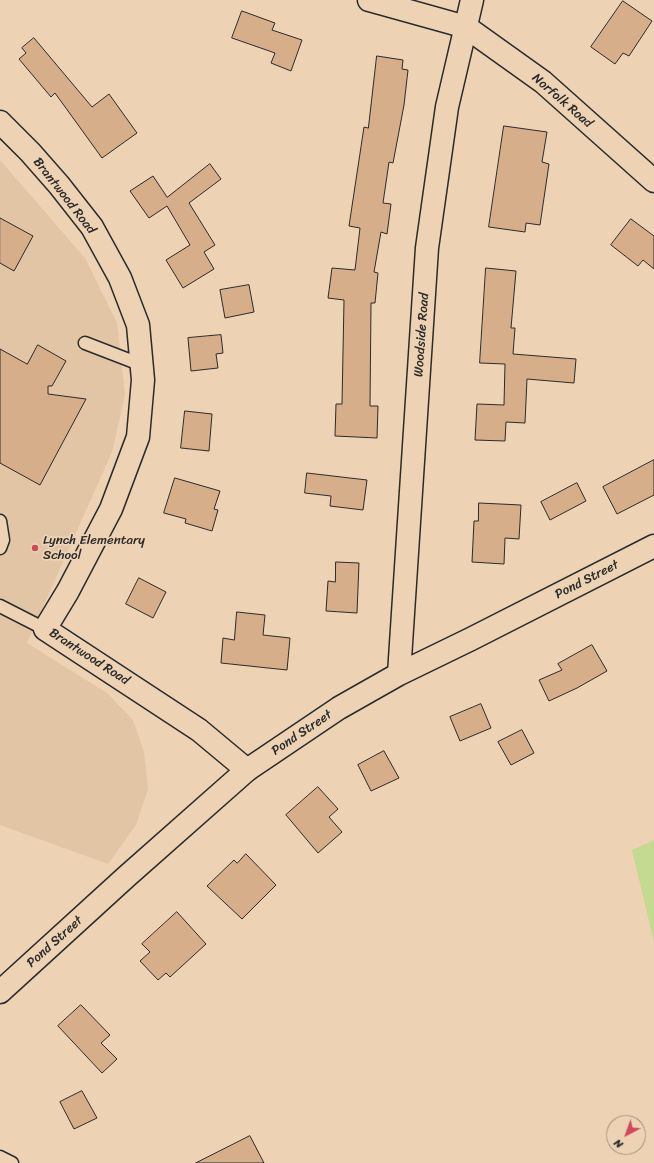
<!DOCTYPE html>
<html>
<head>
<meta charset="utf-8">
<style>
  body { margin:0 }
  #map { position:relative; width:654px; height:1163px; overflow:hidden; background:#edd3b4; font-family:Sriracha,sans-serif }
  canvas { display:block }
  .north { position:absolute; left:606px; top:1115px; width:40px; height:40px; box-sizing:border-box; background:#edd3b4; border:1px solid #9f907d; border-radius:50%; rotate:221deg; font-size:11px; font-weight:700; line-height:16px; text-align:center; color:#2b2b2b }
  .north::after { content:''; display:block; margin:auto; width:14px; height:18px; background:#d1495b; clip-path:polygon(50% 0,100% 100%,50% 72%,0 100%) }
</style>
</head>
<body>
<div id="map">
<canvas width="654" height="1163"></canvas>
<div class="north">N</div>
</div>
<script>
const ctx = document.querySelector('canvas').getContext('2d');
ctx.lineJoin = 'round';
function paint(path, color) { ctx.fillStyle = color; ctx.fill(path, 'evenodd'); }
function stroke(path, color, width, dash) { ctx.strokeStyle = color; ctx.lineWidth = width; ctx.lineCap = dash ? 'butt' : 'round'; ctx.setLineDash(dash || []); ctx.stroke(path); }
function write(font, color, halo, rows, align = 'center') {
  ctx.font = font + ' Sriracha,sans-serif'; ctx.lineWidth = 3.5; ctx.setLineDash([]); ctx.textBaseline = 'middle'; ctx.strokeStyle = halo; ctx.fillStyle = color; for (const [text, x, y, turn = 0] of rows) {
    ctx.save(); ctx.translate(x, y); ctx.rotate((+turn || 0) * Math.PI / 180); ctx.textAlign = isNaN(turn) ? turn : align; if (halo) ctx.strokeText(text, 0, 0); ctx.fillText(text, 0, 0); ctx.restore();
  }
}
paint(new Path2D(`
  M0,160L85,258L117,323L125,395L112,452L27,643L107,693L133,720L144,752L148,789L136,825L108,864L0,825Z`), '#e2c5a5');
paint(new Path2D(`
  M654,840V942L632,850Z`), '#c4da90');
const building = new Path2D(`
  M623,1L652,21L629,56L623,53L615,64L591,47Z
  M242,11L275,23L272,30L302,40L291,71L271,63L275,53L232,38Z
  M34,38L92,107L109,94L137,133L102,158L55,93L51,97L19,59L26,53L22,48Z
  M377,56L403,60L402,69L408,70L404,105L393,163L389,162L383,203L391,204L387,234L381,232L374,272L378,273L375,303H371L370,406H378L377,438L335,436L336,404H342L344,300L328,298L332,268L355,270L360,228L349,226L364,127L368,128Z
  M504,126L547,132L542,162L549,164L540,225L526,223L525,232L489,227Z
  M210,164L221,179L189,203L215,245L204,252L214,269L183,288L166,260L190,245L167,206L149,218L130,191L153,176L167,197Z
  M0,218L33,236L14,271L0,263Z
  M631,219L654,236V269L643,260L638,266L611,245Z
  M486,268L516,271L511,328H515L513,354L576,359L574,383L527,379L525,423L506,422L505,441L475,440L477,404L504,405L505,364L480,363Z
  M249,285L254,312L225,318L220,290Z
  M221,335L223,353L216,354L218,368L191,371L188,338Z
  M38,345L66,361L52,386H48V394L86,399L40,485L0,463V349L27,364Z
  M185,411L212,414L209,451L181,448Z
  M654,460V495L617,514L603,487Z
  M307,473L367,480L363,510L330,506L331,496L305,493Z
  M175,478L220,491L214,509L218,510L212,531L185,523L186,519L164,513Z
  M577,483L586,501L550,520L541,502Z
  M479,503L521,505L519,539L505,538L504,564L472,562L474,521H478Z
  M336,562L359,563L357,613L326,611L328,581L335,582Z
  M139,578L166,592L153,618L126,604Z
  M237,612L265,615L263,635L290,638L287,670L221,663L223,638L234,640Z
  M592,645L607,671L577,688L549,701L539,680L562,670L558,664Z
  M481,704L491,728L460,741L450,717Z
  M522,730L534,753L511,765L498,742Z
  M384,751L399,778L371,791L358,765Z
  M318,787L338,809L329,817L342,832L318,853L286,815Z
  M246,854L276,885L242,919L207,886L234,860L237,863Z
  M177,912L206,944L170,977L166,973L158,980L140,961L150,952L142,944Z
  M81,1005L110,1035L101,1043L117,1059L102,1073L58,1026Z
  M82,1091L97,1118L74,1129L60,1102Z
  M250,1136L264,1163H196Z`);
paint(building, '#d6ae8a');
stroke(building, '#2b2b2b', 1);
const service = new Path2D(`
  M85,343L142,365
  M0,521L3,540L0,548
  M0,606L45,629
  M0,1157L12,1163`);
const minor = new Path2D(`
  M369,0L466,27L543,82L654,181
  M0,122L30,152L59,185L92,227L120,278L138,325L143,380L138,437L111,509L68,591L45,629L199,730L247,770`);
const tertiary = new Path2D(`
  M399,674L427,248L447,107L472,0
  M0,992L126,877L247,770L339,708L399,674L471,639L654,546`);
stroke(service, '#2b2b2b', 15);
stroke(minor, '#2b2b2b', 25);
stroke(tertiary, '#2b2b2b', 25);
stroke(service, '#edd3b4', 12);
stroke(minor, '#edd3b4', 22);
stroke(tertiary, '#edd3b4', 22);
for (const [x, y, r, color] of [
  [35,548,4,"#d1495b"]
]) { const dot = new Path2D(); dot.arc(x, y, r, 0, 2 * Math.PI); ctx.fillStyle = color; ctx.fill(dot); stroke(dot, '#edd3b4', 1.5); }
write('13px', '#2b2b2b', '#edd3b4', [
  ["Norfolk Road",562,101,41],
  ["Brantwood Road",64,196,52],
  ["Woodside Road",422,335,-86],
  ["Pond Street",587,580,-27],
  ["Brantwood Road",89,657,33],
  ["Pond Street",302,733,-34],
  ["Pond Street",55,942,-42]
]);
write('13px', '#2b2b2b', '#edd3b4', [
  ["Lynch Elementary",43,541],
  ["School",43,556]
], 'left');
</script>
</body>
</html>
